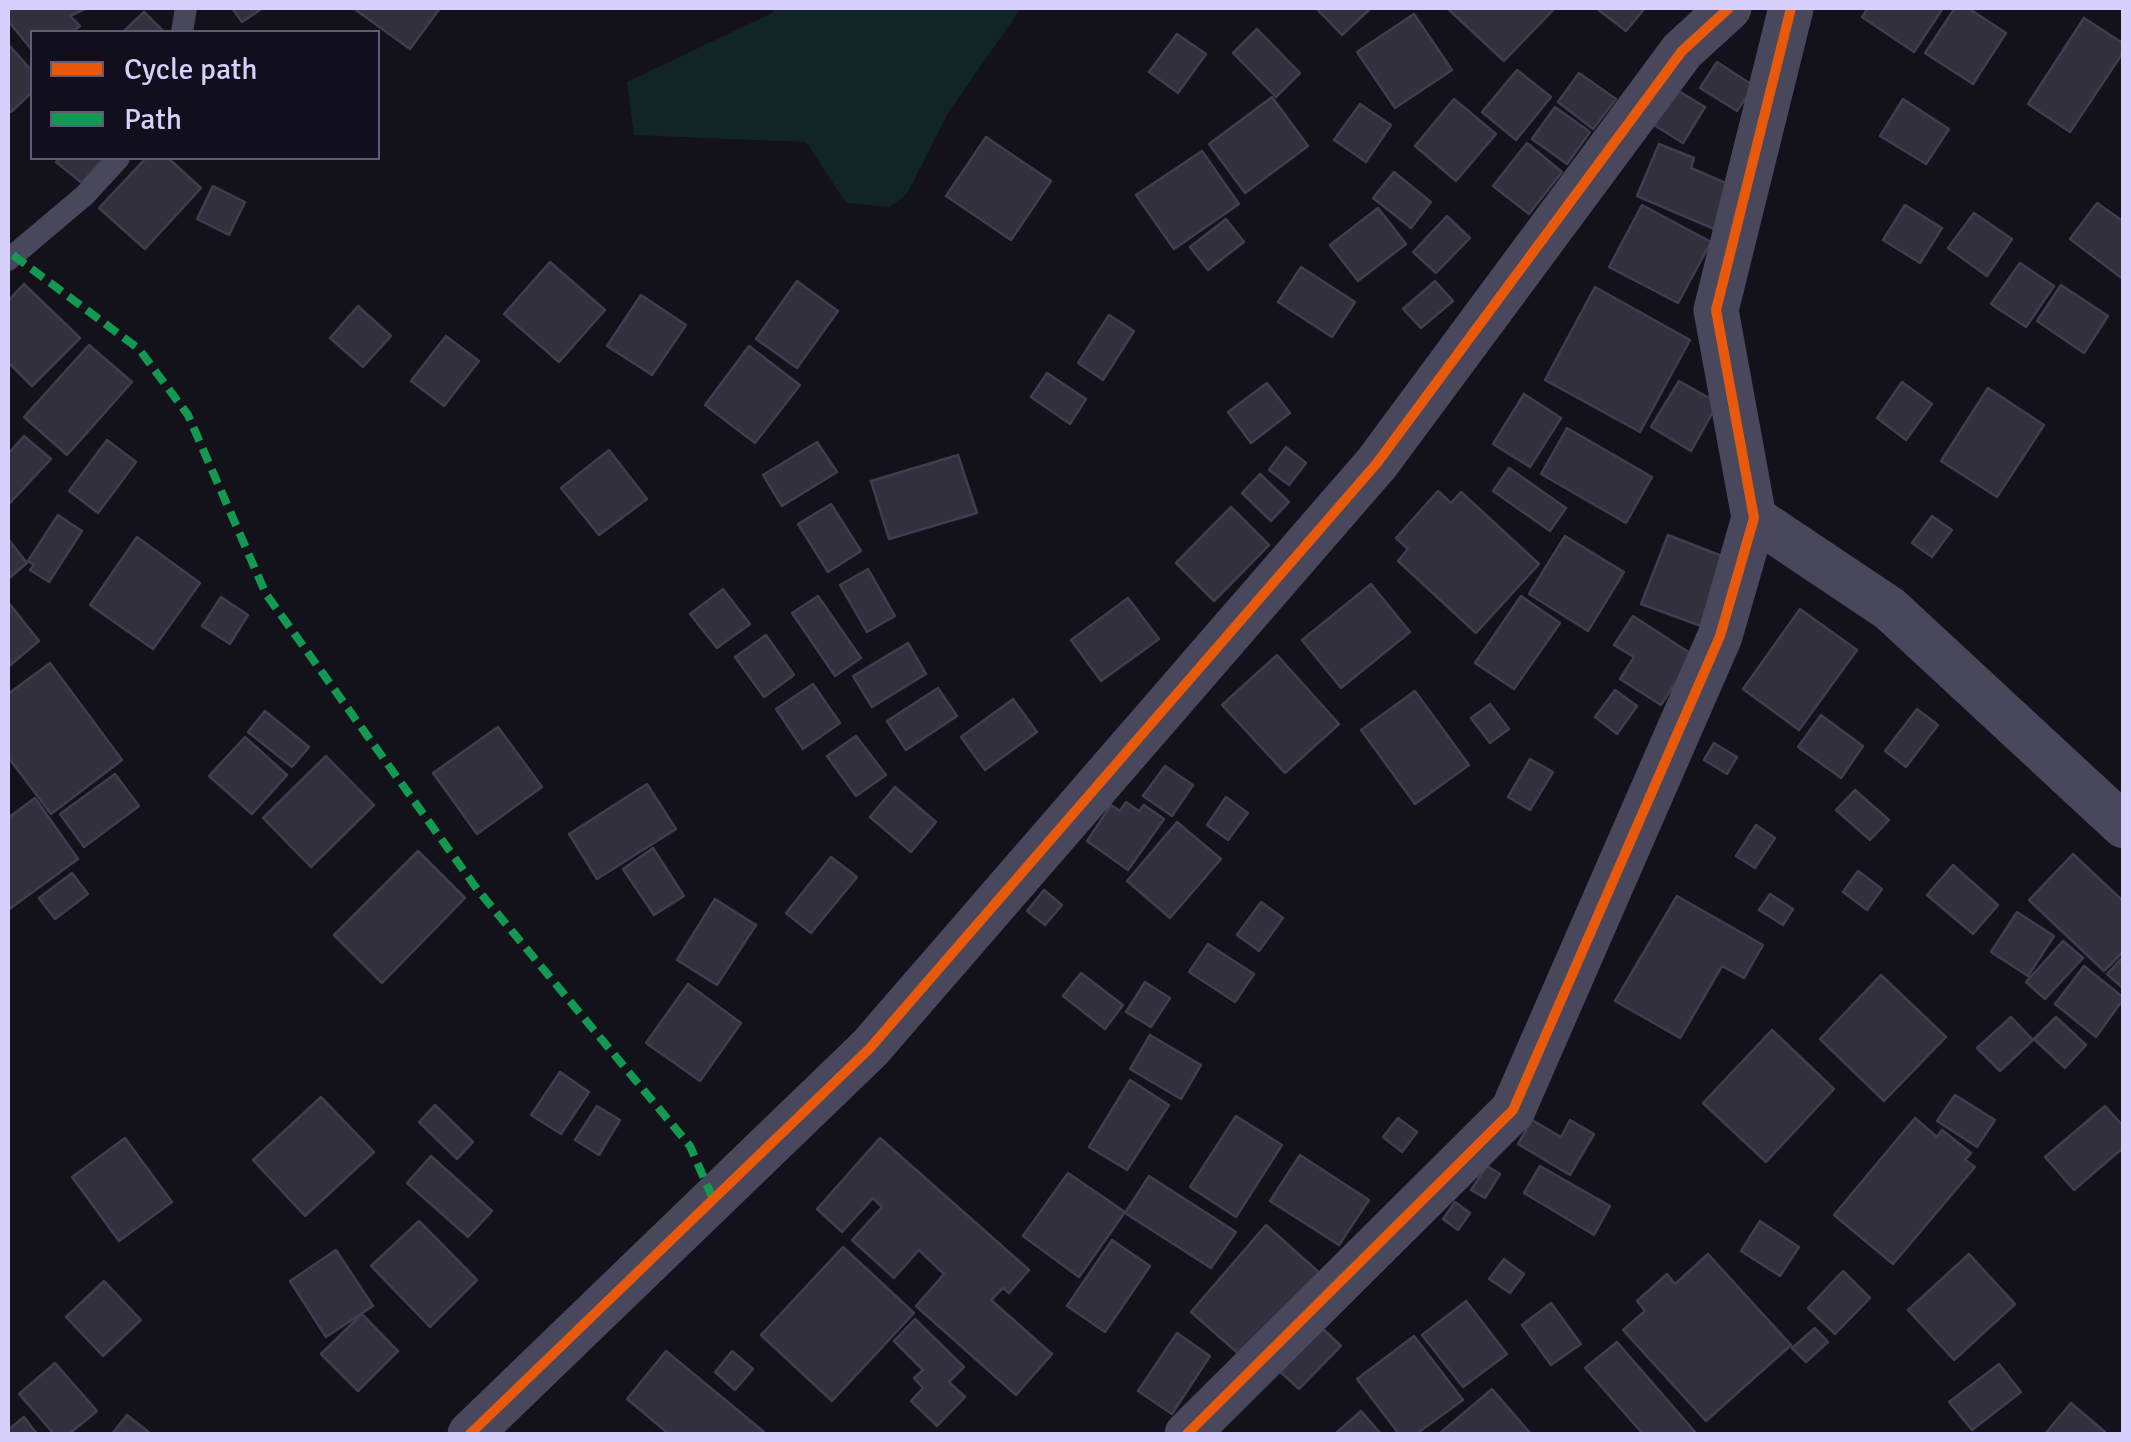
<!DOCTYPE html>
<html>
<head>
<meta charset="utf-8">
<style>
  body { margin:0 }
  #map { position:relative; width:2131px; height:1442px; overflow:hidden; background:#13121a; font-family:Signika,sans-serif }
  canvas { display:block }
  .frame { position:absolute; inset:0; border:10px solid #d6d0fb; pointer-events:none }
  .legend { position:absolute; left:30px; top:30px; width:350px; height:130px; box-sizing:border-box; background:#110e1e; border:2px solid #605c76; margin:0; padding:12px 18px; list-style:none; font-size:30px; color:#d6d0fb }
  .legend li { display:flex; align-items:center; gap:20px; height:50px }
  .legend b { width:50px; border:2px solid #605c76 }
</style>
</head>
<body>
<div id="map">
<canvas width="2131" height="1442"></canvas>
<div class="frame"></div>
<ul class="legend">
<li><b style="height:12px;background:#e8590c"></b>Cycle path</li>
<li><b style="height:12px;background:#139951"></b>Path</li>
</ul>
</div>
<script>
const ctx = document.querySelector('canvas').getContext('2d');
ctx.lineJoin = 'round';
function paint(path, color) { ctx.fillStyle = color; ctx.fill(path, 'evenodd'); }
function stroke(path, color, width, dash) { ctx.strokeStyle = color; ctx.lineWidth = width; ctx.lineCap = dash ? 'butt' : 'round'; ctx.setLineDash(dash || []); ctx.stroke(path); }
paint(new Path2D(`
  M771,8H1021L948,113L907,194L889,207L846,203L806,142L634,135L627,82L774,12Z`), '#122526');
const building = new Path2D(`
  M13,8H87L70,16L80,26L72,32H32V50L8,21V12Z
  M232,8H263L242,22Z
  M353,8H440L410,49Z
  M1316,8H1371L1342,35Z
  M1447,8H1555L1504,61Z
  M1596,8H1645L1626,31Z
  M1868,8H1943L1914,52L1862,17Z
  M1955,8H1968L2006,33L1973,84L1925,53Z
  M144,12L164,32H123Z
  M1414,14L1452,70L1395,108L1357,52Z
  M2084,18L2124,44V51L2070,132L2028,104Z
  M1257,29L1300,73L1276,97L1233,53Z
  M1177,34L1206,54L1178,93L1149,72Z
  M8,44L32,71V92L11,112L8,108Z
  M1717,62L1754,86L1737,111L1700,88Z
  M1517,70L1551,97L1516,140L1482,112Z
  M1579,73L1616,99L1593,129L1558,102Z
  M1672,87L1705,107L1683,143L1651,123Z
  M1272,97L1308,146L1245,193L1209,144Z
  M1454,99L1496,134L1456,181L1415,146Z
  M1903,99L1949,129L1926,164L1880,136Z
  M1360,104L1391,125L1366,162L1334,140Z
  M1555,107L1590,132L1567,164L1532,139Z
  M986,137L1051,181L1011,240L946,196Z
  M1527,143L1562,172L1529,214L1493,186Z
  M1659,144L1694,158L1691,168L1737,188L1719,231L1637,196Z
  M1202,151L1239,204L1174,249L1136,195Z
  M60,158H103L82,183L56,162Z
  M146,158H168L201,188L145,249L99,208Z
  M1394,172L1431,202L1411,228L1373,198Z
  M213,186L245,202L229,235L197,219Z
  M2097,203L2124,222L2123,279L2070,239Z
  M1642,205L1711,242L1678,303L1609,267Z
  M1905,205L1942,228L1920,263L1883,240Z
  M1378,208L1406,244L1358,281L1330,245Z
  M1974,213L2012,239L1987,276L1948,248Z
  M1447,216L1470,238L1436,273L1413,252Z
  M1226,219L1244,242L1208,270L1190,247Z
  M550,262L605,310L559,362L504,314Z
  M2020,263L2054,286L2026,327L1991,304Z
  M1301,267L1355,302L1332,337L1278,302Z
  M797,281L838,311L797,368L756,339Z
  M1435,281L1453,301L1421,328L1403,309Z
  M24,284L80,338L32,386L8,362V301Z
  M2061,285L2108,316L2084,353L2037,321Z
  M1595,287L1690,340L1640,432L1545,380Z
  M641,295L686,325L652,375L607,346Z
  M358,306L391,336L363,367L330,338Z
  M1109,315L1134,331L1103,380L1078,363Z
  M446,336L479,361L444,406L411,381Z
  M89,345L132,382L67,455L24,417Z
  M749,346L800,385L755,443L705,405Z
  M1047,373L1086,399L1070,424L1031,397Z
  M1679,381L1718,403L1691,451L1651,427Z
  M1902,382L1932,404L1906,440L1877,418Z
  M1267,383L1290,413L1251,443L1228,412Z
  M1988,388L2044,425L1997,497L1941,461Z
  M1524,394L1561,418L1530,467L1493,444Z
  M1567,428L1652,477L1626,523L1541,474Z
  M24,436L51,459L8,505V454Z
  M107,440L136,462L98,513L69,491Z
  M817,442L837,472L782,506L763,475Z
  M1286,447L1306,463L1289,485L1269,470Z
  M609,450L647,499L599,535L561,488Z
  M958,455L977,513L889,539L871,481Z
  M1509,468L1566,508L1550,531L1493,491Z
  M1260,474L1289,502L1271,521L1242,493Z
  M1438,491L1451,503L1461,492L1539,564L1476,633L1398,561L1408,549L1396,538Z
  M831,504L861,551L828,572L798,524Z
  M1231,507L1269,545L1214,601L1176,563Z
  M58,515L82,531L49,582L30,570L34,565L28,561Z
  M1932,516L1952,530L1932,557L1912,543Z
  M1668,535L1727,558L1701,626L1641,604Z
  M1565,536L1624,572L1588,631L1529,594Z
  M137,537L200,583L153,649L90,605Z
  M8,539L27,563L8,579Z
  M868,569L895,616L867,632L840,585Z
  M1371,584L1410,632L1341,688L1302,640Z
  M723,589L750,624L717,648L690,614Z
  M818,596L861,658L835,676L792,613Z
  M1521,596L1560,623L1514,689L1475,663Z
  M221,597L248,615L230,644L202,626Z
  M1128,598L1159,639L1101,681L1071,640Z
  M8,602L39,641L8,667Z
  M1800,609L1857,650L1799,730L1743,689Z
  M1633,616L1693,655L1661,705L1620,679L1634,657L1614,645Z
  M766,635L794,675L764,697L735,657Z
  M908,643L926,674L872,707L853,676Z
  M1277,655L1339,724L1285,773L1222,705Z
  M50,663L122,760L51,814L8,757V694Z
  M813,684L840,723L803,749L776,709Z
  M938,688L957,716L906,750L887,721Z
  M1615,690L1637,706L1617,734L1595,717Z
  M1415,691L1469,765L1415,804L1361,730Z
  M1013,699L1037,732L985,770L961,737Z
  M1490,704L1509,729L1490,743L1471,718Z
  M1917,709L1938,725L1906,767L1885,751Z
  M265,711L309,747L292,767L248,732Z
  M1821,715L1863,746L1841,778L1798,747Z
  M498,727L542,787L477,834L433,773Z
  M856,736L886,775L856,796L827,756Z
  M245,737L287,775L252,814L209,776Z
  M1714,743L1737,757L1727,774L1704,760Z
  M326,756L374,805L311,867L263,818Z
  M1530,759L1553,772L1530,810L1508,797Z
  M1165,766L1193,785L1172,816L1143,796Z
  M115,774L139,806L84,847L60,814Z
  M647,784L676,829L597,879L569,834Z
  M895,787L936,822L911,852L870,817Z
  M1855,790L1889,820L1870,840L1836,810Z
  M1226,797L1248,813L1228,840L1207,825Z
  M35,798L78,859L8,910V818Z
  M1126,802L1139,811L1144,805L1164,819L1128,870L1087,841L1111,805L1120,811Z
  M1177,822L1221,859L1170,918L1127,881Z
  M1756,825L1775,838L1755,868L1736,856Z
  M653,848L684,896L654,915L623,869Z
  M418,851L465,898L382,983L334,935Z
  M2073,854L2124,902V951L2104,971L2029,900Z
  M831,857L857,877L811,933L786,913Z
  M1953,865L1998,905L1973,934L1927,895Z
  M1858,871L1882,889L1867,910L1843,892Z
  M72,873L88,894L55,919L39,898Z
  M1044,890L1062,905L1045,925L1027,911Z
  M1770,894L1793,909L1783,925L1759,910Z
  M1677,896L1763,945L1744,978L1722,966L1680,1038L1615,1001Z
  M715,899L756,925L717,985L677,960Z
  M1261,902L1283,918L1259,951L1237,935Z
  M2017,912L2054,936L2028,976L1991,952Z
  M2063,941L2083,958L2045,999L2026,982Z
  M1208,944L1254,974L1235,1002L1189,972Z
  M2124,956V989L2107,974Z
  M2084,966L2124,998L2096,1037L2055,1004Z
  M1081,973L1123,1005L1105,1029L1063,996Z
  M1881,975L1946,1037L1884,1101L1820,1039Z
  M1145,982L1170,998L1151,1027L1126,1012Z
  M688,984L741,1023L700,1081L646,1043Z
  M2011,1017L2033,1040L2000,1071L1977,1048Z
  M2056,1017L2086,1045L2065,1068L2034,1039Z
  M1772,1030L1834,1089L1766,1162L1703,1103Z
  M1150,1035L1201,1065L1181,1099L1130,1069Z
  M560,1072L589,1092L561,1134L531,1115Z
  M1130,1080L1169,1105L1127,1170L1089,1147Z
  M1955,1095L1995,1120L1977,1147L1937,1121Z
  M321,1097L374,1152L305,1216L253,1160Z
  M435,1105L473,1142L457,1159L419,1122Z
  M597,1106L620,1120L599,1155L575,1140Z
  M2105,1106L2124,1127V1147L2074,1190L2045,1157Z
  M1236,1116L1282,1145L1236,1217L1190,1187Z
  M1398,1118L1417,1132L1402,1152L1383,1137Z
  M1915,1118L1937,1137L1942,1130L1971,1153L1965,1160L1975,1167L1893,1264L1834,1215Z
  M1532,1120L1561,1137L1570,1120L1594,1134L1570,1175L1518,1144Z
  M125,1138L172,1202L119,1241L72,1177Z
  M880,1138L1029,1270L1009,1293L1003,1288L991,1300L1052,1354L1016,1395L916,1306L944,1274L919,1250L894,1278L852,1240L882,1207L873,1198L842,1232L817,1209Z
  M1300,1155L1369,1200L1339,1245L1270,1201Z
  M431,1156L492,1211L468,1237L407,1183Z
  M1487,1166L1500,1174L1485,1198L1471,1190Z
  M1540,1166L1610,1206L1594,1235L1524,1193Z
  M1068,1173L1125,1212L1079,1277L1023,1236Z
  M1149,1176L1236,1232L1211,1268L1125,1213Z
  M1455,1202L1470,1213L1458,1230L1443,1219Z
  M419,1221L477,1280L430,1327L371,1266Z
  M1760,1221L1799,1247L1780,1276L1741,1251Z
  M1266,1225L1323,1276L1248,1362L1191,1312Z
  M1112,1240L1150,1266L1105,1332L1067,1306Z
  M843,1247L914,1313L832,1401L761,1335Z
  M336,1250L373,1306L326,1337L290,1281Z
  M1708,1254L1791,1345L1706,1421L1623,1330L1645,1311L1637,1301L1667,1274L1675,1284Z
  M1969,1254L2015,1304L1954,1360L1908,1310Z
  M1504,1259L1524,1274L1510,1293L1489,1279Z
  M1843,1271L1870,1298L1835,1334L1808,1308Z
  M104,1281L141,1320L103,1356L66,1317Z
  M1466,1301L1507,1354L1463,1387L1422,1335Z
  M1551,1303L1581,1344L1551,1365L1522,1325Z
  M362,1314L398,1351L358,1391L321,1354Z
  M915,1319L964,1367L949,1382L965,1397L937,1426L911,1401L923,1388L914,1378L923,1370L894,1341Z
  M1318,1324L1341,1346L1299,1389L1276,1368Z
  M1815,1328L1828,1342L1806,1362L1792,1348Z
  M1177,1333L1210,1356L1172,1414L1138,1391Z
  M1414,1336L1463,1400L1416,1434H1399L1357,1379Z
  M1617,1342L1695,1432L1691,1434H1643L1585,1368Z
  M666,1351L764,1432L761,1434H669L627,1399Z
  M732,1351L753,1369L735,1390L715,1372Z
  M55,1363L97,1411L69,1434H54L19,1394Z
  M1999,1364L2021,1392L1972,1430L1949,1402Z
  M1492,1389L1531,1434H1439Z
  M2071,1403L2105,1432L2103,1434H2045Z
  M1361,1411L1381,1434H1335Z
  M127,1415L151,1434H112Z
  M24,1417L37,1434H8V1430Z`);
paint(building, '#32303d');
stroke(building, '#413c4e', 2.5);
stroke(new Path2D(`
  M182,32L186,8
  M8,260L85,195L119,158`), '#49475b', 22);
stroke(new Path2D(`
  M1754,518L1890,609L2124,826
  M470,1434L870,1048L1377,463L1682,51L1729,8
  M1187,1434L1513,1110L1720,636L1754,518L1716,310L1791,8`), '#49475b', 45);
stroke(new Path2D(`
  M13,255L139,349L188,415L266,594L477,889L690,1146L713,1199`), '#139951', 8, [15, 8]);
stroke(new Path2D(`
  M470,1434L870,1048L1377,463L1682,51L1729,8
  M1187,1434L1513,1110L1720,636L1754,518L1716,310L1791,8`), '#e8590c', 10);
</script>
</body>
</html>
